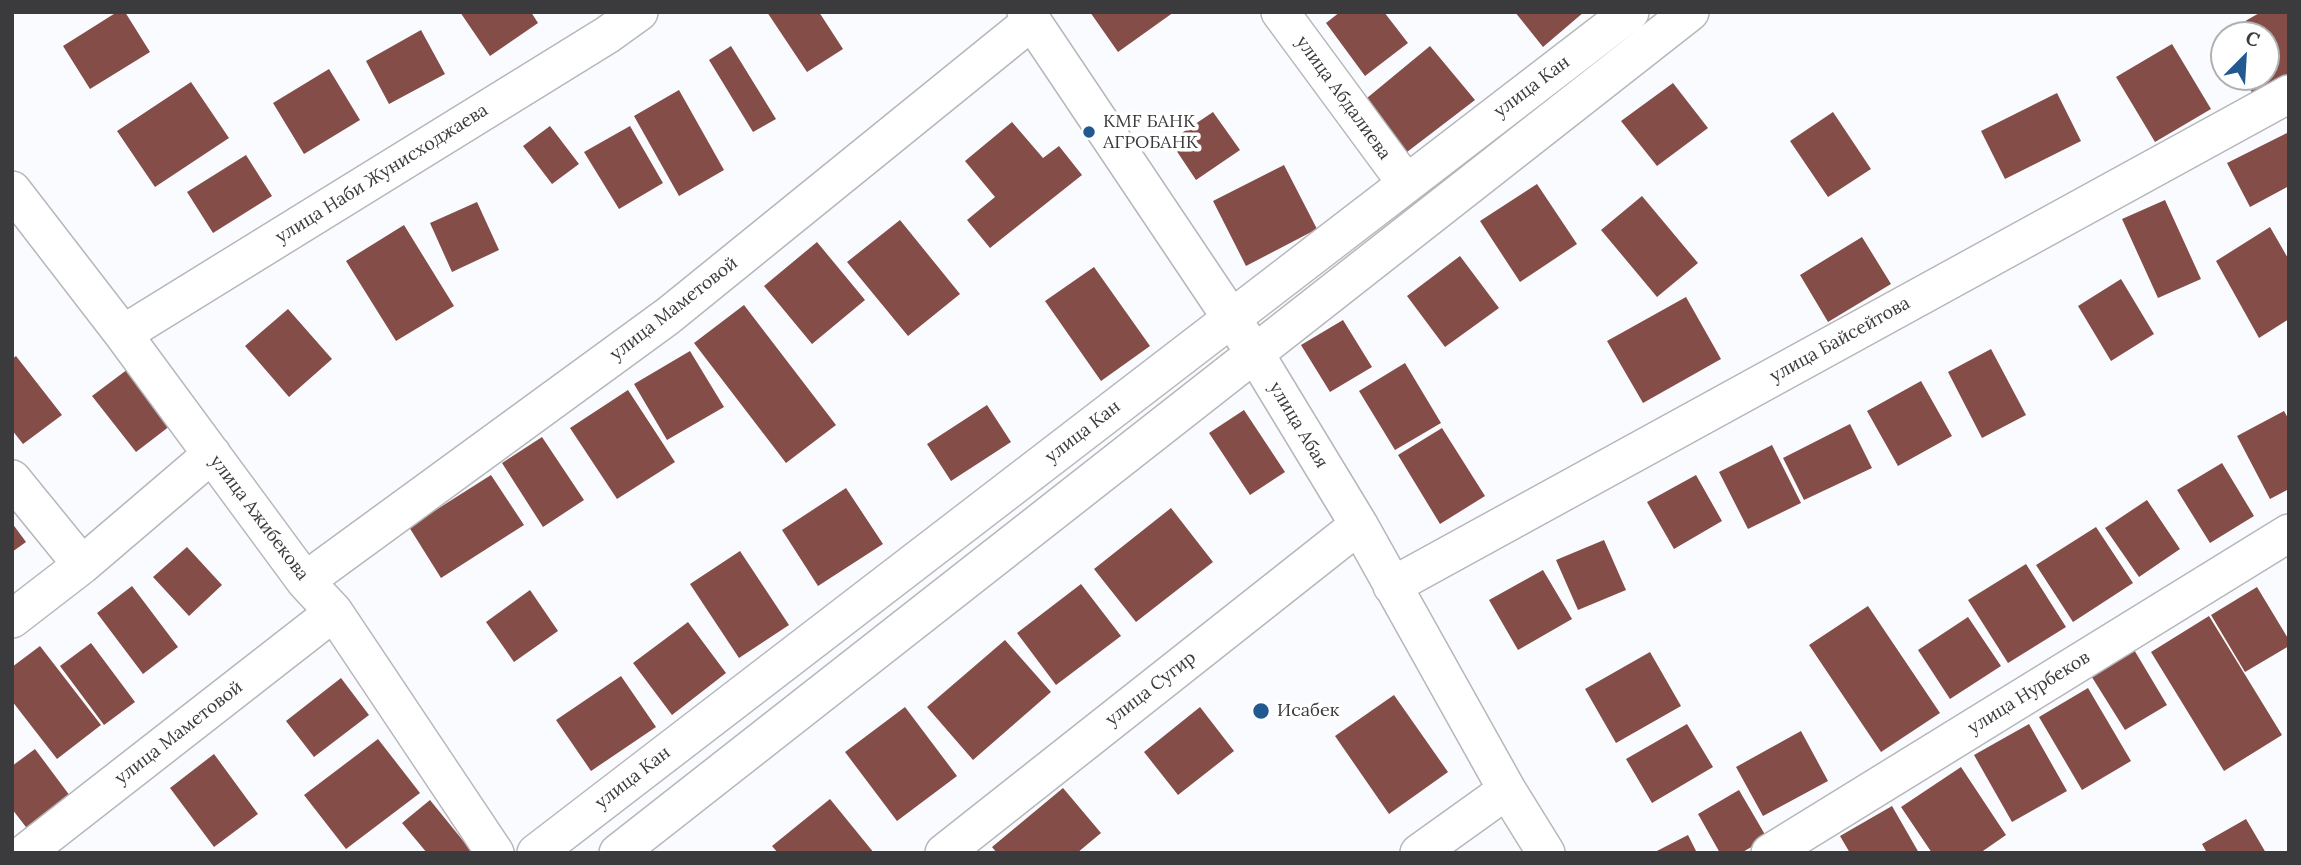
<!DOCTYPE html>
<html>
<head>
<meta charset="utf-8">
<style>
  body { margin:0 }
  #map { position:relative; width:2301px; height:865px; overflow:hidden; background:#fafbff; font-family:Lora,serif }
  canvas { display:block }
  .frame { position:absolute; inset:0; border:14px solid #3b3b3d; pointer-events:none }
  .north { position:absolute; left:2210px; top:21px; width:70px; height:70px; box-sizing:border-box; background:#fff; border:2px solid #b1b1b1; border-radius:50%; rotate:24deg; font-size:19px; font-weight:700; line-height:28px; text-align:center; color:#3b3b3d }
  .north::after { content:''; display:block; margin:auto; width:24px; height:32px; background:#235991; clip-path:polygon(50% 0,100% 100%,50% 72%,0 100%) }
</style>
</head>
<body>
<div id="map">
<canvas width="2301" height="865"></canvas>
<div class="frame"></div>
<div class="north">С</div>
</div>
<script>
const ctx = document.querySelector('canvas').getContext('2d');
ctx.lineJoin = 'round';
function paint(path, color) { ctx.fillStyle = color; ctx.fill(path, 'evenodd'); }
function stroke(path, color, width, dash) { ctx.strokeStyle = color; ctx.lineWidth = width; ctx.lineCap = dash ? 'butt' : 'round'; ctx.setLineDash(dash || []); ctx.stroke(path); }
function write(font, color, halo, rows, align = 'center') {
  ctx.font = font + ' Lora,serif'; ctx.lineWidth = 7; ctx.setLineDash([]); ctx.textBaseline = 'middle'; ctx.strokeStyle = halo; ctx.fillStyle = color; for (const [text, x, y, turn = 0] of rows) {
    ctx.save(); ctx.translate(x, y); ctx.rotate((+turn || 0) * Math.PI / 180); ctx.textAlign = isNaN(turn) ? turn : align; if (halo) ctx.strokeText(text, 0, 0); ctx.fillText(text, 0, 0); ctx.restore();
  }
}
paint(new Path2D(`
  M117,12H125L150,52L90,89L63,46Z
  M460,12H531L538,23L490,56Z
  M767,12H819L843,49L807,72Z
  M1090,12H1174L1118,52Z
  M1340,12H1384L1408,43L1365,76L1326,23Z
  M1515,12H1584L1543,47Z
  M2261,12H2289V74L2253,95L2244,77H2266V35H2224V41L2221,35Z
  M421,30L445,74L389,104L366,61Z
  M2172,44L2211,109L2155,142L2116,77Z
  M731,46L776,119L753,132L709,60Z
  M1430,46L1475,100L1407,152L1367,98Z
  M329,69L360,120L304,154L273,103Z
  M191,82L229,138L155,187L117,131Z
  M1673,83L1708,128L1657,166L1621,121Z
  M679,90L724,170L679,196L634,116Z
  M2057,93L2081,141L2005,179L1981,131Z
  M1213,112L1240,150L1196,180L1170,141Z
  M1833,112L1871,169L1828,197L1790,141Z
  M1012,122L1043,158L1059,146L1082,175L990,248L967,220L995,197L965,161Z
  M550,126L579,164L552,184L523,146Z
  M630,126L663,183L619,209L584,152Z
  M2289,132V186L2250,207L2227,163Z
  M246,155L272,196L213,233L187,192Z
  M1284,165L1317,229L1246,266L1213,201Z
  M1537,184L1577,244L1520,282L1480,221Z
  M1642,196L1698,263L1657,297L1601,230Z
  M2165,200L2201,279L2158,298L2122,219Z
  M477,202L499,250L452,272L430,223Z
  M900,220L960,294L908,336L847,262Z
  M404,225L454,306L396,341L346,261Z
  M2270,227L2289,260V319L2259,338L2216,261Z
  M1862,237L1891,284L1828,322L1800,275Z
  M817,242L865,300L812,344L764,286Z
  M1460,256L1499,308L1445,347L1407,296Z
  M1094,267L1150,346L1101,381L1045,301Z
  M2121,279L2154,334L2111,361L2078,306Z
  M1686,297L1721,359L1643,403L1607,341Z
  M744,305L836,425L786,463L694,343Z
  M288,309L332,359L289,397L245,346Z
  M1343,320L1372,367L1330,392L1301,345Z
  M1991,349L2026,415L1982,438L1948,372Z
  M690,351L724,407L667,440L634,384Z
  M16,356L62,415L23,444L12,430V359Z
  M136,363L179,419L136,452L92,396Z
  M1405,363L1441,423L1395,450L1359,391Z
  M1921,381L1952,436L1898,466L1867,411Z
  M628,390L675,462L617,499L570,428Z
  M987,405L1011,442L951,481L927,444Z
  M1244,410L1285,472L1250,495L1209,433Z
  M2284,411L2289,420V489L2270,499L2237,436Z
  M1850,424L1872,468L1804,500L1783,458Z
  M1442,428L1485,496L1440,524L1398,455Z
  M542,437L584,500L543,527L502,463Z
  M1772,445L1801,503L1748,529L1719,472Z
  M2222,463L2254,516L2210,543L2177,490Z
  M491,475L524,525L441,578L409,527Z
  M1696,475L1722,521L1674,549L1647,502Z
  M846,488L883,544L818,586L782,530Z
  M2147,500L2180,549L2139,577L2105,528Z
  M1171,508L1213,562L1136,622L1094,569Z
  M12,523L26,542L12,552Z
  M2096,527L2133,583L2073,622L2036,565Z
  M1604,540L1626,590L1578,610L1556,560Z
  M187,547L222,585L189,616L153,577Z
  M740,551L789,625L739,658L690,584Z
  M2026,564L2066,627L2008,663L1968,600Z
  M1543,570L1572,619L1518,650L1489,600Z
  M1081,584L1121,636L1056,685L1017,633Z
  M132,586L178,647L143,674L97,613Z
  M2257,587L2289,640V646L2245,672L2211,615Z
  M530,590L558,631L514,662L486,622Z
  M1868,606L1940,713L1881,752L1809,645Z
  M2209,616L2282,735L2224,771L2151,652Z
  M1968,617L2001,666L1950,699L1918,650Z
  M688,622L726,673L672,715L633,663Z
  M1005,640L1051,692L973,760L927,707Z
  M91,643L135,702L104,725L60,666Z
  M40,646L101,725L57,759L12,701V667Z
  M2133,648L2167,705L2125,730L2090,674Z
  M1650,652L1681,706L1616,743L1585,689Z
  M621,676L656,727L591,771L556,720Z
  M341,678L369,715L314,757L286,721Z
  M2088,688L2131,761L2082,790L2039,717Z
  M1394,695L1448,772L1389,814L1335,736Z
  M905,707L957,776L897,821L845,752Z
  M1200,707L1234,751L1178,795L1144,752Z
  M1687,724L1713,767L1652,803L1626,759Z
  M2029,724L2067,791L2012,822L1974,755Z
  M1801,731L1828,781L1763,816L1736,767Z
  M378,739L420,793L346,849L304,795Z
  M35,749L79,808L36,840L12,809V766Z
  M214,754L258,814L214,847L170,788Z
  M1961,767L2006,835L1980,853H1932L1901,807Z
  M1063,788L1101,833L1077,853H997L992,847Z
  M1739,790L1767,838L1741,853H1720L1698,814Z
  M830,799L874,853H778L772,846Z
  M430,800L473,853H427L402,823Z
  M1892,806L1919,853H1850L1840,836Z
  M2246,819L2266,853H2207L2202,844Z
  M1688,835L1697,853H1653Z`), '#844d48');
const street = new Path2D(`
  M1026,12L1254,352L1359,525L1507,790L1546,853
  M1280,12L1406,183
  M12,190L123,334L305,581L334,612L495,853
  M123,334L607,35L639,12
  M12,479L82,565
  M305,581L668,316L1032,21
  M1392,586L2289,94
  M12,619L82,565L212,454
  M25,853L334,612
  M536,853L1630,12
  M618,853L1690,12
  M944,853L1359,525
  M1419,853L1507,790
  M1770,853L2289,533`);
stroke(street, '#b6b7bb', 40);
stroke(street, '#fff', 37);
for (const [x, y, r, color] of [
  [1089,132,7,"#235991"],
  [1261,711,9,"#235991"]
]) { const dot = new Path2D(); dot.arc(x, y, r, 0, 2 * Math.PI); ctx.fillStyle = color; ctx.fill(dot); stroke(dot, '#fff', 2.5); }
write('18px', '#3b3b3d', '#fff', [
  ["улица Кан",1532,87,-37],
  ["улица Абдалиева",1343,98,54],
  ["улица Наби Жунисходжаева",382,174,-32],
  ["улица Маметовой",674,309,-38],
  ["улица Байсейтова",1840,340,-29],
  ["улица Абая",1298,425,59],
  ["улица Кан",1083,432,-38],
  ["улица Ажибекова",259,518,53],
  ["улица Сугир",1151,689,-38],
  ["улица Нурбеков",2029,693,-32],
  ["улица Маметовой",179,733,-38],
  ["улица Кан",633,778,-38]
]);
write('18px', '#3b3b3d', '#fff', [
  ["KMF БАНК",1103,122],
  ["АГРОБАНК",1103,143],
  ["Иcабек",1277,711]
], 'left');
</script>
</body>
</html>
